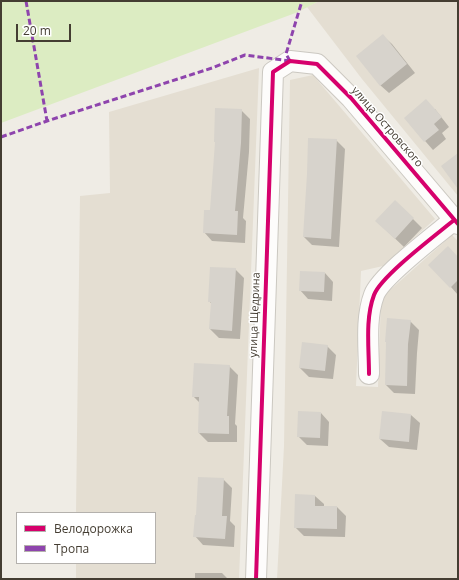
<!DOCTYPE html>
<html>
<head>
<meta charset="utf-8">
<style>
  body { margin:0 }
  #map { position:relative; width:459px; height:580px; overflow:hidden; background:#efece5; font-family:"Open Sans",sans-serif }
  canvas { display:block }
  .frame { position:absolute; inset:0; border:2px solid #443d32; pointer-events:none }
  .legend { position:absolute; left:16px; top:512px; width:140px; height:52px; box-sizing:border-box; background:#fff; border:1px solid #b4b1ad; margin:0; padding:5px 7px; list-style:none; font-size:12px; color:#443d32 }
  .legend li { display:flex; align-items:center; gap:8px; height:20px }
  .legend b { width:20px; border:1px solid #b4b1ad }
  .scale { position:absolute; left:16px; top:24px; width:55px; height:18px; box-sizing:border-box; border:2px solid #443d32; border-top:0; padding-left:5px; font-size:12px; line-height:14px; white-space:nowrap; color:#443d32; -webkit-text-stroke:3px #fff; paint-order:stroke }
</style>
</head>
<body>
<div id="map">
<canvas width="459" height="580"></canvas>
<div class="frame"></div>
<ul class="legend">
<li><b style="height:5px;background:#d6006c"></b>Велодорожка</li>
<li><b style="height:5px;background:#8e44ad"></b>Тропа</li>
</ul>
<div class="scale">20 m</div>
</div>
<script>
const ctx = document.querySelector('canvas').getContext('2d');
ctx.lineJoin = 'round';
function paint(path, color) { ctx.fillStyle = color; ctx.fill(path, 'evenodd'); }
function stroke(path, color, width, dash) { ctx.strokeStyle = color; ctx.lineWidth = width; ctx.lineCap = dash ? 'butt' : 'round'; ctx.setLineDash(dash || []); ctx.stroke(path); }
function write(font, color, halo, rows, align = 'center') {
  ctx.font = font + ' "Open Sans",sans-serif'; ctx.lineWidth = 3; ctx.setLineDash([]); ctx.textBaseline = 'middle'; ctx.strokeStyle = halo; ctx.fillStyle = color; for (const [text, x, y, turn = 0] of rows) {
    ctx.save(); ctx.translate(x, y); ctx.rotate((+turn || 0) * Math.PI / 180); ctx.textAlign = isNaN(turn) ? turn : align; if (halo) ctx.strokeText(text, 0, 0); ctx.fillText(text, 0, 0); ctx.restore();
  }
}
paint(new Path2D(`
  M319,1H458V196L362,79L307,7Z
  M259,68L239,579H76V563H155V513H76L80,196L110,193L109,112Z
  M313,75L435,219L383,266L361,271L356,386L378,387L381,298L452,235L458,241V579H277L284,446L290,80Z`), '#e4ded2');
paint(new Path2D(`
  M1,1H319L298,12L1,123Z`), '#dcecc2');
paint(new Path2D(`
  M383,36L392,44L415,73L389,93L380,85Z
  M435,109L449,127L442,133L446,139L433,150L405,118Z
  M241,110L250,119L249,152L243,218L246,221L245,243L212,241L204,232L211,211L216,143L215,142Z
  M336,140L345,149L339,247L312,245L304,237Z
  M395,201L422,228L404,247L385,229Z
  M458,257V295L451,287Z
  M235,269L244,278L240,339L219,338L210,329L212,304L209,301Z
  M325,273L333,282L332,301L308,299L300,290Z
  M410,321L419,330L417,353L415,394L394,393L386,385Z
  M327,346L336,355L333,379L309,377L300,368Z
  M229,366L238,375L235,424L237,426V442H208L199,433L200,403L193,396Z
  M321,413L329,422L328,446L307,445L298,436Z
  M411,415L420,423L417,450L389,447L380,439Z
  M223,479L232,488L230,521L235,526L234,547L203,545L195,536Z
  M296,495L315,496L324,504V507H337L346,516L345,537L304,536L295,527Z
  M195,573H222L228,579H195Z`), '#0003');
paint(new Path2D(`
  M383,34L407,64L380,86L356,56Z
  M426,99L442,117L434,124L439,130L424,142L404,118Z
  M215,108L242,109L241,143L235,211H238L237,235L203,233L204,210H210L215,142H214Z
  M308,138L337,139L331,239L303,237L307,174Z
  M458,153V189L441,166Z
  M395,200L414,218L395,239L375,221Z
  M448,246L458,257V280L450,288L428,265Z
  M210,267L236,268L232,331L209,329L211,302H208Z
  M300,271L325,272L324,292L299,291Z
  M387,318L411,320L408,344L407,386L385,385L386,342H385Z
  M302,342L328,345L325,371L299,368Z
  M194,363L230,365L227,416H229V434L198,433L199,397H192Z
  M298,411L321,412L320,438L297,437Z
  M382,411L411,414L409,442L379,439Z
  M198,477L224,478L222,516H227L225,539L193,537L195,515H196Z
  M295,494L315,495V506H337V529L294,528Z`), '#d7d3cc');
const minor = new Path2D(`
  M369,374C369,348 365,319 374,295C381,276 436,235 454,220
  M256,579L273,72L290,61L317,64L351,98L458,224`);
stroke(minor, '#cbc8c1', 22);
stroke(minor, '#fdfcfb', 20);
stroke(new Path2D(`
  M26,1L47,121
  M290,61L286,54L302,1
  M1,137L47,121L212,68L245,55L290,61`), '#8e44ad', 3, [6, 3]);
stroke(new Path2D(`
  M369,374C369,348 365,319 374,295C381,276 436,235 454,220
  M256,579L273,72L290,61L317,64L351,98L458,224`), '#d6006c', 4);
write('11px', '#443d32', '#fff', [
  ["улица Островского",387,127,49],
  ["улица Щедрина",255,315,-88]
]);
</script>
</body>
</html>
